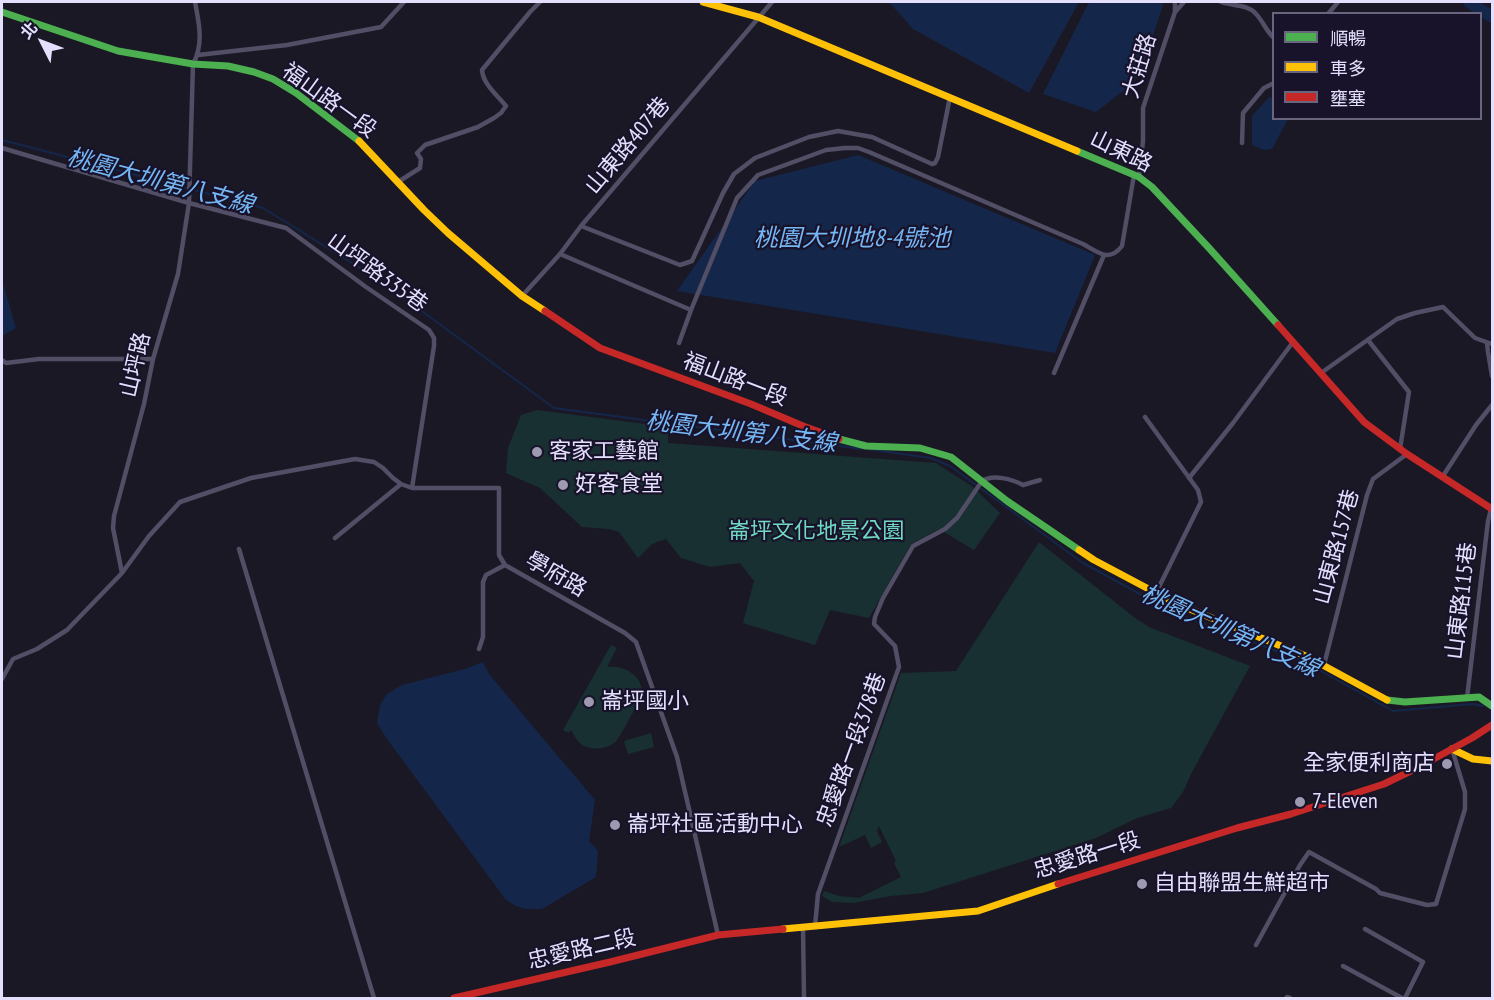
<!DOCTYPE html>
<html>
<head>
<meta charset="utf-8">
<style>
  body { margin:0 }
  #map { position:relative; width:1494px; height:1000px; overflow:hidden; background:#1b1825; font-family:"PT Sans Narrow","Noto Sans TC",sans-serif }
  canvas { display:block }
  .frame { position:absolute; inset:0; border:3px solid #e3dffd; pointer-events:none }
  .legend { position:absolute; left:1272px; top:12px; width:210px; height:108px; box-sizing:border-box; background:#18132a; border:2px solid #69657e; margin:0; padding:8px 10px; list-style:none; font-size:18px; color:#e3dffd }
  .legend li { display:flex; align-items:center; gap:12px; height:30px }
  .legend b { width:30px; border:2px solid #69657e }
  .north { position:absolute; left:12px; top:12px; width:60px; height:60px; -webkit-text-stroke:4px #18132a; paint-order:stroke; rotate:312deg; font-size:16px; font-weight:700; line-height:24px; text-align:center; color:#e3dffd }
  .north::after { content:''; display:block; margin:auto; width:21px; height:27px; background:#e3dffd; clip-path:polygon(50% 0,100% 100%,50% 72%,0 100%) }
</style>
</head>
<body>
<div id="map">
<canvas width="1494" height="1000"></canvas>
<div class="frame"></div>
<ul class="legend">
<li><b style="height:8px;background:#4caf50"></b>順暢</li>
<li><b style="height:8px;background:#ffc107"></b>車多</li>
<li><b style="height:8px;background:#c62828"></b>壅塞</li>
</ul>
<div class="north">北</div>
</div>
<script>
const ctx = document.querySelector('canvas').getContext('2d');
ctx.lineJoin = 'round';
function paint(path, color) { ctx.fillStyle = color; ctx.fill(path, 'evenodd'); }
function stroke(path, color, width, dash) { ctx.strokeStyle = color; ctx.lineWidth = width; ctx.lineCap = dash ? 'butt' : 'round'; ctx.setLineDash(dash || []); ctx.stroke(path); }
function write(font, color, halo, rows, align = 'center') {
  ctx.font = font + ' "PT Sans Narrow","Noto Sans TC",sans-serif'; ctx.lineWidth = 4.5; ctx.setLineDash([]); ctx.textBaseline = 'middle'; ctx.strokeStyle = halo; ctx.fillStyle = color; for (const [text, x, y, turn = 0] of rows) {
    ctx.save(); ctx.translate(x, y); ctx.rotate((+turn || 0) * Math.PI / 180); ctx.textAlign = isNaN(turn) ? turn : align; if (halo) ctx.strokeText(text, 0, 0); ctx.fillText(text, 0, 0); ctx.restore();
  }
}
paint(new Path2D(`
  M537,410L668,427V443L936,463L973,487L1000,513L974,550L939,529L911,544L869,618L830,610L815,645L743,623L754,581L740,563L710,567L681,558L666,539L652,544L638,558L619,532L609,529L582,527L540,488L506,473L508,448L521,415Z
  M1039,542L1135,618L1149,627L1250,666L1192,772L1183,792L1171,808L1137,818L1096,838L923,893L891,896L853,903L832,902L822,896L824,891L839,896L859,898L901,877L894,863L896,861L879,826L877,831L882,842L871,848L865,835L839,847L901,673L956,671Z
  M611,645L617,648L607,667C622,665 640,673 642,690C643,699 635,708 631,716C626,724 622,733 617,740C610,749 592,751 582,745C577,741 574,735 571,730L569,733L563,730Z
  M651,733L654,747L628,754L624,741Z`), '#183032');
paint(new Path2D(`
  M889,2H1079L1029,93L913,29Z
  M1089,2H1164L1139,78L1132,77L1127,88L1096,112L1043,94Z
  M1269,97L1273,98L1274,118L1288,119L1272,149L1264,150L1252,145V116Z
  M858,155L1095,255L1055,353L677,291L755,181Z
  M2,280L16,328L2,336Z
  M483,662L489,674L595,800L589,841L598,851L596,877L542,909H526L516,906L506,900L387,739L377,723L380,705L387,694L402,685L465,669Z`), '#14274a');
stroke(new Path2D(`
  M2,140L263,208L378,279L554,408L862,449
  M867,449L931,458L950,466L1083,563L1175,613L1301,660L1393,711L1472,704L1483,706`), '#14274a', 2);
stroke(new Path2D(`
  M1469,2L1492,17`), '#14274a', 12);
stroke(new Path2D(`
  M1221,2C1232,6 1248,4 1256,14C1263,21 1266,31 1274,38
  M1175,12L1184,2
  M1328,14L1338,2
  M198,55L287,45L381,27L404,2
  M1242,143L1243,113L1264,88L1274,83
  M2,148L189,203L286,228L366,287L429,330L434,338V346L412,488
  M1139,177L1143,141V108L1175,12V2
  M398,182L420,168L421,159L417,153L425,145L478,127L494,118L501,113L506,106C497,95 483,84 482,70L530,12L540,2
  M581,226L680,265L692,261L723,193L734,174L755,158L809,137L838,131L872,137L932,164L935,163L938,157L950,97
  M560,254L691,310
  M522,296L560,254L581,226L772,2
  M1368,340L1409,392L1400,449
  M679,343L691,310L737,198L758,175L826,150L845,148H858L869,152L1083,244C1098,252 1109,263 1122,246L1134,175
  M1487,343L1488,352L1492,376
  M2,360L6,363L39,359H153
  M1054,373L1104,255
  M1321,373L1397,319L1415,313L1443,307L1475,338L1492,344
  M1145,417L1198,490L1201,502L1156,593
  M1443,476L1476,425L1492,405
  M1189,478L1233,423L1293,342
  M335,538L401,484
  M239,549L374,998
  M122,573L149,536L180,502L251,478L355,459L374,462L383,468L393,478L401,484L412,488H499V555L505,565L625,633L636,642L677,757L718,935
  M479,649L483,637V582L486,575L505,565
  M1324,665L1367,495L1373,479L1407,454
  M2,679L13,659L37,649L67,630L122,573L113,528L114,516L144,404L153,359L178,274L189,203L193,64C204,44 199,23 195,2
  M1467,698L1488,521L1491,509
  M815,926L818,894L899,667L895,646L874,624L875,617L883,598L913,546L945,529L957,518L982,481C993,474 1012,479 1023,485L1040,480
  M803,927L804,998
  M1365,929L1423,962L1405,998
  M1256,945L1300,865L1309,852L1376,889L1380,893L1427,905L1436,904L1465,809V792L1452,749
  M1343,966L1402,998
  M1286,998L1287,997L1290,998`), '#514e65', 4.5);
stroke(new Path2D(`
  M2,12L118,51L193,64L228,66L254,72L273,79L296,93L359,141
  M1077,151L1139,177L1152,187L1209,248L1278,325
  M839,439L866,446L920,448L951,457L1007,501L1079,550
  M1387,700L1405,702L1479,697L1492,706`), '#4caf50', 7);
stroke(new Path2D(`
  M703,2L758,17L1077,151
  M359,141L424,210L448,233L522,296L545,311
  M1079,550L1094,560L1175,603L1308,657L1387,700
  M1452,749L1473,759L1492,761
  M783,929L978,911L1058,884`), '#ffc107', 7);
stroke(new Path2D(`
  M545,311L600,348L751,404L803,426L839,439
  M1278,325L1364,422L1407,454L1492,509
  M1058,884L1237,828L1291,814L1384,784L1419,767L1472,738L1492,725
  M454,998L610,962L718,935L783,929`), '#c62828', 7);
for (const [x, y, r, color] of [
  [537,452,6,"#9d99b1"],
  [563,485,6,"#9d99b1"],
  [589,702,6,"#9d99b1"],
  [1447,764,6,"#9d99b1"],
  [1300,802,6,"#9d99b1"],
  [615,825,6,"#9d99b1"],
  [1142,884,6,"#9d99b1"]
]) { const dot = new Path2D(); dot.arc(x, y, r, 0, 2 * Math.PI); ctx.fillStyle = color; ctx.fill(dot); stroke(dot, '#18132a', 2); }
write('22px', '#e3dffd', '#18132a', [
  ["大莊路",1140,66,-73],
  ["福山路一段",329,101,36],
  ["山東路407巷",628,146,-50],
  ["山東路",1121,152,26],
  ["山坪路335巷",377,273,36],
  ["山坪路",136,365,-77],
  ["福山路一段",735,380,21],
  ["山東路157巷",1337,547,-75],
  ["學府路",556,575,30],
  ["山東路115巷",1462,601,-83],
  ["忠愛路一段378巷",852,750,-70],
  ["忠愛路一段",1087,856,-17],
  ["忠愛路二段",582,950,-13]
]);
write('22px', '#e3dffd', '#18132a', [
  ["客家工藝館",549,452],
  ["好客食堂",575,485],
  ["崙坪國小",601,702],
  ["全家便利商店",1435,764,"right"],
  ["7-Eleven",1312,802],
  ["崙坪社區活動中心",627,825],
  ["自由聯盟生鮮超市",1154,884]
], 'left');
write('22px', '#6fd9c2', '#18132a', [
  ["崙坪文化地景公園",816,532]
]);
write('italic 24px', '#75b6f5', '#18132a', [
  ["桃園大圳第八支線",160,182,15],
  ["桃園大圳地8-4號池",852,239],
  ["桃園大圳第八支線",741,433,7],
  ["桃園大圳第八支線",1230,632,24]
]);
</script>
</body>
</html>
